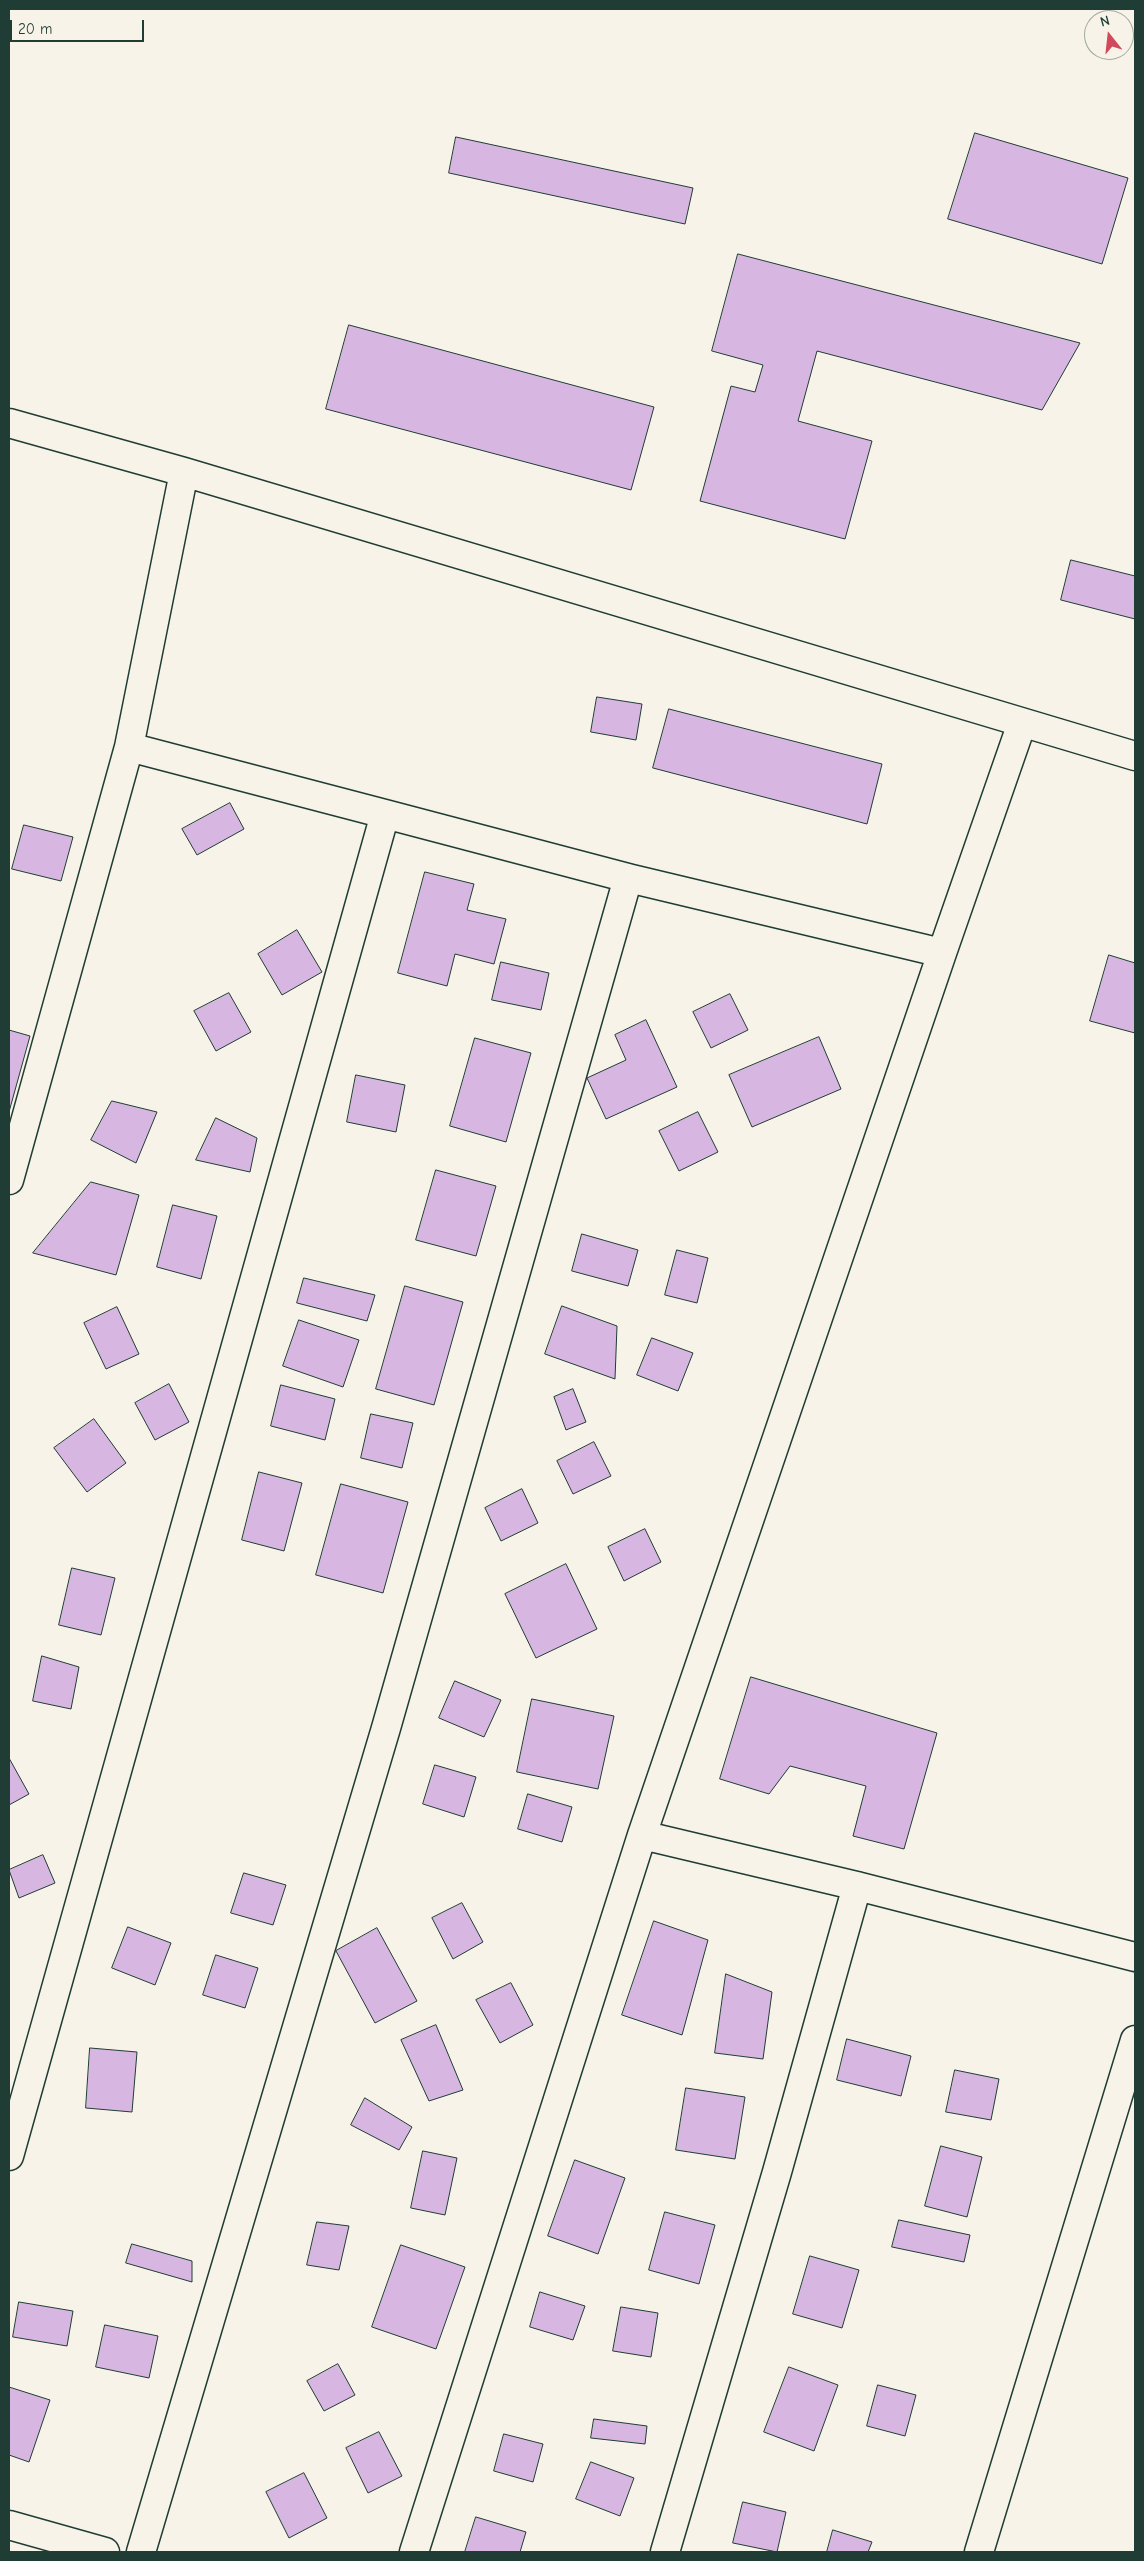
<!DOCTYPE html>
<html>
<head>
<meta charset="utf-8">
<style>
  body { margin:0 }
  #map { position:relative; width:1144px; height:2561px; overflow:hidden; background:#f7f3e8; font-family:"Comic Neue",sans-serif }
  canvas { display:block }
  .frame { position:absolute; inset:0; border:10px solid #1f3d34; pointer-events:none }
  .north { position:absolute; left:1084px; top:10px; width:50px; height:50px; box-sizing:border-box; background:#f7f3e8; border:1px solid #a1aaa0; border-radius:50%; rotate:344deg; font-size:14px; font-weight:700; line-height:20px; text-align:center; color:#1f3d34 }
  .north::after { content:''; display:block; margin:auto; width:18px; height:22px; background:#d1495b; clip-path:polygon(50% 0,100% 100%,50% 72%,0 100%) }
  .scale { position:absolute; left:10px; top:20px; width:134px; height:22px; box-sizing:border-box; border:2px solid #1f3d34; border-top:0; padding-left:6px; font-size:15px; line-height:18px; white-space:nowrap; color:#1f3d34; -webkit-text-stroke:4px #f7f3e8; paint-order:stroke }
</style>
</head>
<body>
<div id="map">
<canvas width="1144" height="2561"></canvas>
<div class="frame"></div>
<div class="north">N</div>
<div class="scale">20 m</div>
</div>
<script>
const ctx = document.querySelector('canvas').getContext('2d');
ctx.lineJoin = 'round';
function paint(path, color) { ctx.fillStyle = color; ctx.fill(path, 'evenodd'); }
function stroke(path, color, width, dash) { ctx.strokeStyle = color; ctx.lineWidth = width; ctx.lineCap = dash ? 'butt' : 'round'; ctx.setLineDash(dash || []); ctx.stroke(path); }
const building = new Path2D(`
  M975,133L1128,178L1102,264L948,219Z
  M456,137L693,188L685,224L449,173Z
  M738,254L1080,343L1042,410L817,351L798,421L872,441L845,539L700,501L731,386L755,392L763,365L712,351Z
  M349,325L654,407L631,490L326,409Z
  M1071,560L1135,576V619L1061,600Z
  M597,697L642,704L636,740L591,732Z
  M669,709L882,764L867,824L653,768Z
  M230,803L244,829L197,855L182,829Z
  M24,825L73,837L61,881L12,869Z
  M425,872L474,884L467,910L506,919L494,964L455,954L447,986L398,973Z
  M297,930L322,972L282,995L258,954Z
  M1109,955L1135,963V1033L1090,1021Z
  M501,962L549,973L541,1010L492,1000Z
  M229,993L251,1032L216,1051L194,1011Z
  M730,994L748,1030L711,1048L693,1012Z
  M646,1020L677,1087L606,1119L587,1078L626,1060L615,1035Z
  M9,1030L30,1036L9,1112Z
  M819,1037L841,1089L752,1127L729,1075Z
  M475,1038L531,1053L506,1142L450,1126Z
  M356,1075L405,1085L396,1132L347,1122Z
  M112,1101L157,1112L136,1163L91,1140Z
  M698,1112L718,1152L679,1171L659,1131Z
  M216,1118L257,1138L250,1172L196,1160Z
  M436,1170L496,1186L476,1256L416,1240Z
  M91,1182L139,1195L116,1275L33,1253Z
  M173,1205L217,1216L201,1279L157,1267Z
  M582,1234L638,1250L628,1286L572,1271Z
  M677,1250L708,1258L697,1303L665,1295Z
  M304,1278L375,1295L367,1321L297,1303Z
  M405,1286L463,1302L434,1405L376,1389Z
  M562,1306L617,1326L615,1379L545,1354Z
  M117,1307L139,1354L106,1369L84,1323Z
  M299,1320L359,1340L343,1387L283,1366Z
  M652,1338L693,1353L678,1391L637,1375Z
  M169,1384L189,1422L155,1440L135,1403Z
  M281,1385L335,1399L325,1440L271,1426Z
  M573,1389L586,1422L566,1430L554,1397Z
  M371,1414L413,1423L402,1468L361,1458Z
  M94,1419L126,1463L87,1492L54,1448Z
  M594,1442L611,1476L573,1494L557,1461Z
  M259,1472L302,1483L284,1551L242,1540Z
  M341,1484L408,1502L383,1593L316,1575Z
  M522,1489L538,1523L501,1541L485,1508Z
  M645,1529L661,1562L624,1581L608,1547Z
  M566,1564L597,1629L536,1658L505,1594Z
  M72,1568L115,1578L101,1635L59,1625Z
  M42,1656L79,1667L71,1709L33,1701Z
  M751,1677L937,1733L904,1849L853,1836L866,1786L790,1766L769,1794L720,1779Z
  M455,1681L501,1700L484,1737L439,1718Z
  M532,1699L614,1716L598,1789L517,1772Z
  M9,1758L29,1794L9,1805Z
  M435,1765L476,1777L464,1817L423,1804Z
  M528,1794L572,1807L562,1842L518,1829Z
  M43,1855L55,1883L19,1898L9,1870Z
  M244,1873L286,1885L273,1925L231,1913Z
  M462,1903L483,1942L453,1959L432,1918Z
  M654,1921L708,1940L682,2035L622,2015Z
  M128,1927L171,1943L155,1985L112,1968Z
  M377,1928L417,2001L375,2023L336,1951Z
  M216,1955L258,1968L245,2008L203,1995Z
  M726,1974L772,1992L763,2059L715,2053Z
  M511,1983L533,2025L500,2043L476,2000Z
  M436,2025L463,2090L429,2101L401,2040Z
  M847,2039L911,2056L901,2096L837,2080Z
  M90,2048L137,2052L132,2112L86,2108Z
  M955,2070L999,2079L991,2120L946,2112Z
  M686,2088L745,2097L735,2159L676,2150Z
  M365,2098L412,2127L399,2150L351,2125Z
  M941,2146L982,2157L967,2217L925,2206Z
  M423,2151L457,2158L445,2215L411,2208Z
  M575,2160L625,2178L598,2254L548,2236Z
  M665,2212L715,2225L699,2284L649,2270Z
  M899,2220L970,2235L964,2262L892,2247Z
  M317,2222L349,2226L339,2270L307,2265Z
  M132,2244L192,2261V2282L126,2263Z
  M401,2245L465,2267L436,2349L372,2327Z
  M810,2256L859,2270L842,2328L793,2314Z
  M540,2292L585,2306L573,2340L530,2327Z
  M19,2302L73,2311L67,2346L13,2337Z
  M621,2307L658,2313L651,2357L613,2351Z
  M105,2325L158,2336L149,2378L96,2367Z
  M338,2364L355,2395L324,2411L307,2381Z
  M789,2367L838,2385L814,2451L764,2432Z
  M878,2385L916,2395L905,2436L867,2426Z
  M9,2387L50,2400L29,2462L9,2455Z
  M594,2419L647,2426L645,2444L591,2438Z
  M379,2432L402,2476L368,2493L346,2448Z
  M504,2434L543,2444L533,2482L494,2471Z
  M591,2462L634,2478L620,2516L576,2499Z
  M304,2473L327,2518L289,2538L266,2492Z
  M743,2502L786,2512L777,2552L733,2543Z
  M476,2517L526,2532L520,2552H465Z
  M833,2530L872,2542L868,2552H827Z`);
paint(building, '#d7b6e1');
stroke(building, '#1f3d34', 1);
const minor = new Path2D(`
  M9,423L184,472L1135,756
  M129,747L184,472
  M9,1180L129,747L385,814
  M642,1835L857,1886L1135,1957
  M9,2156L385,814L628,878L942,953
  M9,2525L105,2552
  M141,2552L386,1728L628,878
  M414,2552L642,1835L942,953L1022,723
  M665,2552L777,2172L857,1886
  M979,2552L1135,2040`);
stroke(minor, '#1f3d34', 31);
stroke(minor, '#f7f3e8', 28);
</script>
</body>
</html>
